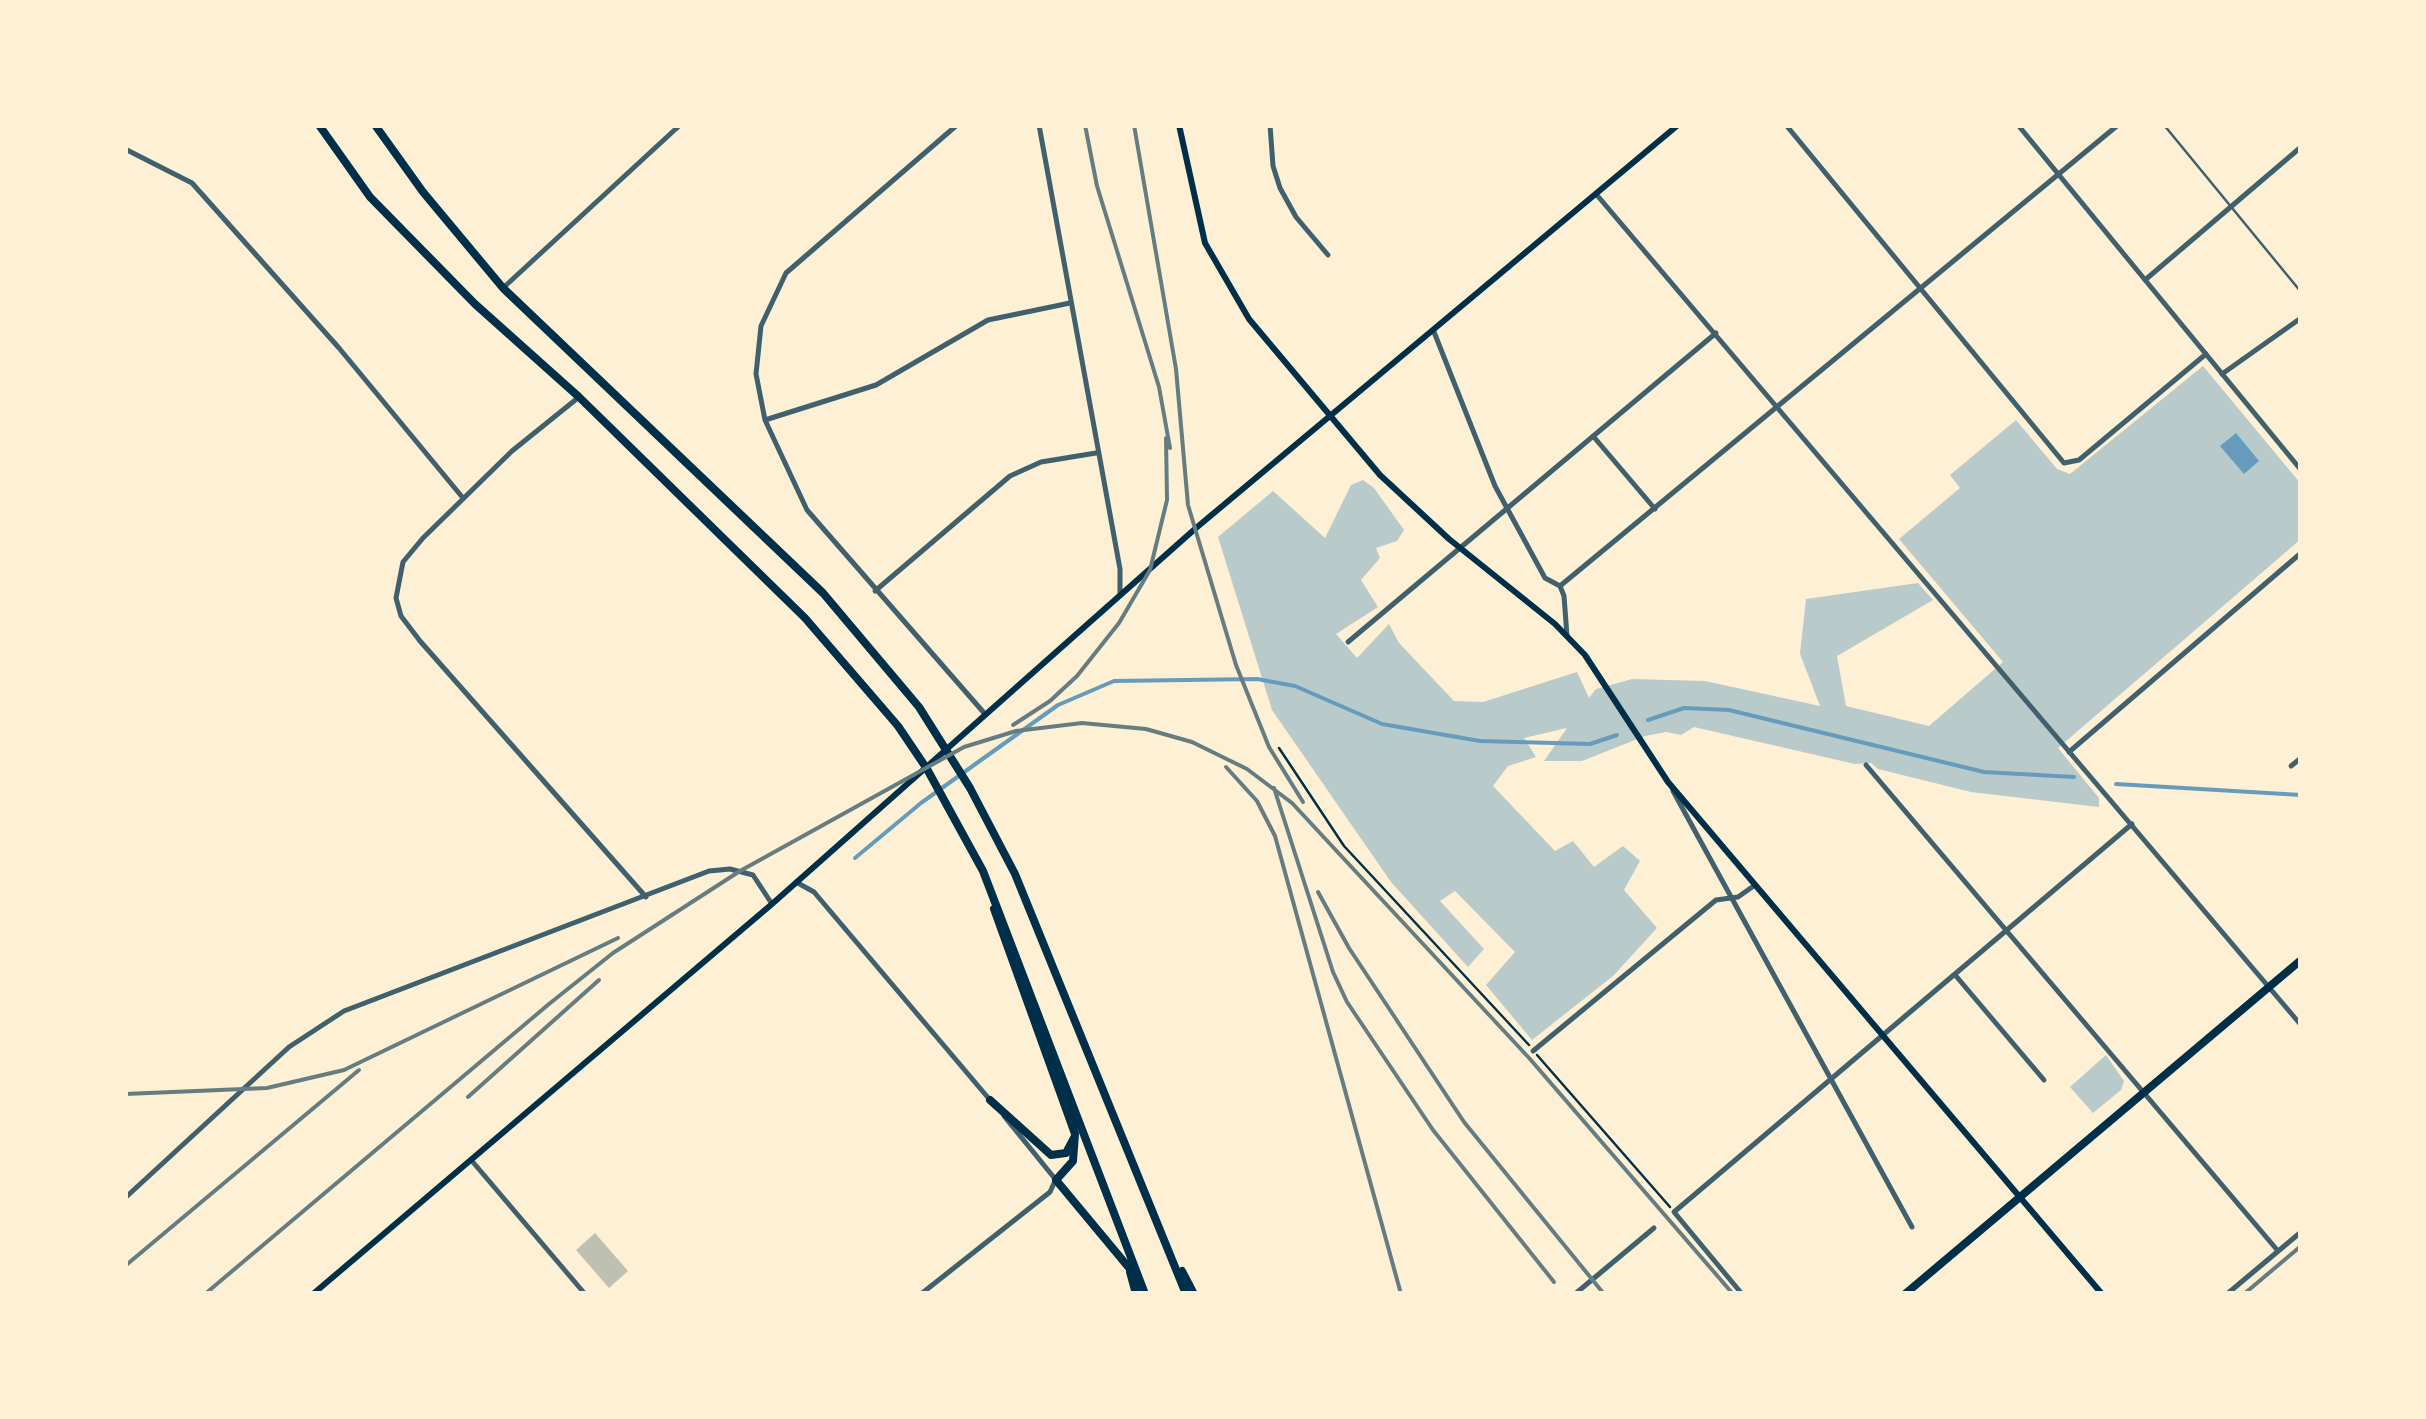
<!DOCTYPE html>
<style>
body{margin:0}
#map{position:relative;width:2426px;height:1419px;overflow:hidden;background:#fdf0d5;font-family:"Source Serif 4",serif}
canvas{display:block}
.frame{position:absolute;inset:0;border:128px solid #fdf0d5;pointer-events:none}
</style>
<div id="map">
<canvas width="2426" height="1419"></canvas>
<div class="frame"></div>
</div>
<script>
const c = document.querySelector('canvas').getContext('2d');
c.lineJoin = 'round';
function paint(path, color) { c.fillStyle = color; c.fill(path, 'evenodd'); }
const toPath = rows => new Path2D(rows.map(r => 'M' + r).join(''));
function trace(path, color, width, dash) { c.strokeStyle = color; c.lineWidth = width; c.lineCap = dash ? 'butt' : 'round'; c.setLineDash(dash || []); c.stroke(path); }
const green = toPath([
 [2203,366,2301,484,2301,539,2058,748,2099,798,2099,807,1971,792,1878,769,1871,763,1855,764,1694,727,1681,735,1666,732,1645,736,1582,761,1544,761,1567,728,1524,738,1536,757,1508,766,1493,786,1555,851,1573,841,1594,867,1623,846,1640,861,1624,890,1657,928,1613,976,1532,1040,1486,985,1515,952,1455,891,1440,901,1484,949,1468,967,1391,882,1272,710,1218,537,1273,491,1325,538,1351,485,1363,480,1374,488,1404,530,1397,541,1376,548,1380,558,1361,580,1378,607,1336,634,1357,658,1389,624,1399,643,1454,701,1483,702,1577,672,1589,698,1596,689,1632,679,1705,681,1820,706,1800,654,1806,599,1918,583,1933,600,1837,656,1846,706,1929,726,2003,662,1899,539,1960,488,1950,475,2016,420,2057,469,2070,474],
 [2106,1055,2124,1081,2121,1090,2093,1113,2070,1087]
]);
const water = toPath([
 [2236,433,2259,461,2244,474,2220,446]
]);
const stream = toPath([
 [1648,720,1684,708,1729,710,1984,772,2074,777],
 [2116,784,2301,795],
 [855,858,921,803,1058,705,1114,681,1257,679,1295,686,1382,724,1480,741,1590,744,1617,735]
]);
const building = toPath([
 [595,1233,628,1271,609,1288,576,1250]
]);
const path = toPath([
 [1279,748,1344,846,1529,1045],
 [1537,1055,1670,1207]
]);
const service = toPath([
 [2164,125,2301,292]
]);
const minor = toPath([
 [957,125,786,273,761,326,756,374,765,420,807,510,985,714],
 [1039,125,1120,569,1120,594],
 [1270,125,1273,166,1280,188,1296,217,1328,255],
 [1786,125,2064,463,2079,460,2206,354],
 [125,149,192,183,339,348,463,498],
 [2145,280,2301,147],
 [503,288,680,125],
 [1434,332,1495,486,1545,578,1560,586,1564,596,1567,636],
 [2222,374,2301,318],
 [579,397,512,451,423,538,403,562,396,598,401,616,420,641,646,897],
 [765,420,876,385,988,320,1070,303],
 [1593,436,1655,509],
 [1560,586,2118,125],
 [875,591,1010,476,1041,462,1096,453],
 [1348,642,1716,333],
 [2069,752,2301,553],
 [1866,765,2278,1251],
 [2291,766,2301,758],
 [1673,791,1912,1227],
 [1956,976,2044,1080],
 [1533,1051,1716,900,1738,897,1755,885],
 [472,1161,585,1294],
 [125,1198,289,1047,344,1011,709,871,730,869,753,875,772,904],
 [921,1294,1050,1192,1055,1181],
 [1575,1294,1654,1228],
 [1742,1294,1674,1212,2132,824],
 [2227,1294,2301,1232]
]);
const tertiary = toPath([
 [2018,125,2301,470],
 [1596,194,2301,1025],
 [796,882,814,892,990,1100],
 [1004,1116,1056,1180]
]);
const secondary = toPath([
 [1179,125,1205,243,1249,319,1380,475,1449,539,1555,624,1585,655,1668,782,2102,1294],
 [313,1294,772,904,1196,528,1678,125]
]);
const primary = toPath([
 [1905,1294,2301,960]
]);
const trunk = toPath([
 [319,125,370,197,475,304,579,397,805,618,898,726,927,769,983,871,1145,1294],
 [375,125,423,192,503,288,823,593,919,707,970,788,1015,874,1186,1294],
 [994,909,1075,1134,1073,1161,1056,1180,1135,1275],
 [990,1100,1051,1155,1066,1153,1074,1138],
 [1182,1271,1194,1294],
 [1130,1272,1136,1294]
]);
const rail = toPath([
 [1085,125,1097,186,1159,387,1170,448],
 [1134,125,1176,369,1188,505,1236,665,1269,747,1303,802],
 [1013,725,1050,701,1077,676,1119,623,1150,570,1167,500,1166,438],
 [1226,767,1257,801,1275,836,1401,1294],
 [1274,788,1333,972,1347,1002,1433,1130,1554,1282],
 [1318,892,1349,948,1464,1122,1604,1294],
 [125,1094,267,1088,344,1070,618,938],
 [468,1097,599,980],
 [125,1266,359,1070],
 [205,1294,549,1004,613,953,740,871,964,747,1016,731,1082,723,1146,729,1192,742,1247,769,1292,803,1530,1059,1733,1294],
 [2244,1294,2301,1246]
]);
paint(green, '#b9caca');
paint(water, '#669bbc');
trace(stream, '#669bbc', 4);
paint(building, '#bec0b2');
trace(path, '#003049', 2.5);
trace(service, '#3f606c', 2.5);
trace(minor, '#3f606c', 5);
trace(tertiary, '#3f606c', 5);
trace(secondary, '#003049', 6);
trace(primary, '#003049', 8);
trace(trunk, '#003049', 8);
trace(rail, '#657d81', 4);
</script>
